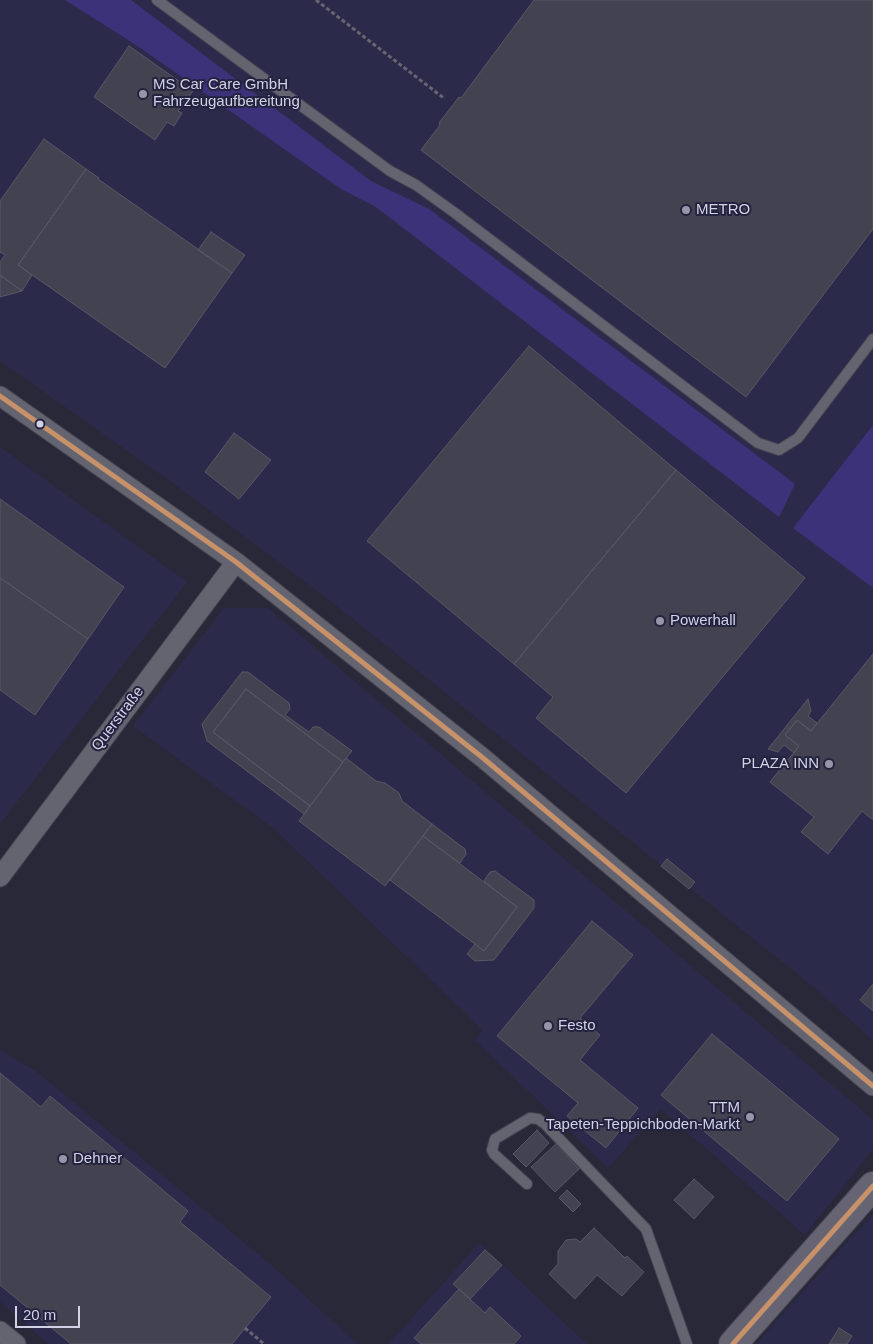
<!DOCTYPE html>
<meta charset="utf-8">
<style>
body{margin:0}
#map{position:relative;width:873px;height:1344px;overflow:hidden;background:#292839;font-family:Arial,sans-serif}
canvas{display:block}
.scale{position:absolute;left:15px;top:1306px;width:65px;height:22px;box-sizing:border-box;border:2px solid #d1d2e5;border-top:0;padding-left:6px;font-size:15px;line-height:18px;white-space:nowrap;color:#d1d2e5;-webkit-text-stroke:4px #23223f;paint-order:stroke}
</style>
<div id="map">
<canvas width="873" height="1344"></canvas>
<div class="scale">20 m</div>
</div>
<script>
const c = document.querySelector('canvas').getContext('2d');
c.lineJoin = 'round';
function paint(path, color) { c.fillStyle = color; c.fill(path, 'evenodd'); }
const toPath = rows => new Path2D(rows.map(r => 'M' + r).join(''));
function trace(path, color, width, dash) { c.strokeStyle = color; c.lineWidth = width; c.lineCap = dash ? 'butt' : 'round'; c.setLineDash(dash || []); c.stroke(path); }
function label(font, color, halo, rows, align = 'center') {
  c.font = font + ' Arial,sans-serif'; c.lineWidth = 4; c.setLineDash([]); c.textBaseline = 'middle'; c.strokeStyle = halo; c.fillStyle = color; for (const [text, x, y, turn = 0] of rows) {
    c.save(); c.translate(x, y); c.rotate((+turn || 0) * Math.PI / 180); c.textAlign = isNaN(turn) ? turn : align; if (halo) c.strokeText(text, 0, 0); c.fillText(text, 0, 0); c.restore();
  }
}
const built = toPath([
 [0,0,873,0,873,425,794,528,873,588,873,1041,820,992,323,595,180,488,0,361],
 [0,447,187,582,0,824],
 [224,608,268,608,873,1120,873,1149,805,1235,661,1109,608,1168,475,1040,483,1030,273,828,133,726],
 [0,1050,37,1072,269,1263,358,1344,48,1344,0,1302],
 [873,1215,873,1344,756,1344,849,1240],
 [479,1243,587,1344,389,1344]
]);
const green = toPath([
 [65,0,131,0,371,181,429,209,795,484,779,517,376,207,341,189,139,47],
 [873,425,873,588,793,528]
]);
const building = toPath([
 [534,0,873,0,873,229,746,397,421,150,440,125,439,123,459,97,461,98,534,0],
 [129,46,193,91,178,111,182,113,174,126,167,122,155,140,94,97,129,46],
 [44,139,86,169,18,265,32,275,22,291,0,275,0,262,5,255,0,252,0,201,44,139],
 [86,169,99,178,98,179,232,273,165,368,18,265,86,169],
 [211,232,245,255,232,273,198,250,211,232],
 [0,275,22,291,0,297,0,275],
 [529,346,676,470,514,664,367,541,529,346],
 [234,433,271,460,239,499,205,472,234,433],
 [676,470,805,578,626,793,536,718,553,697,514,664,676,470],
 [0,499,124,587,88,639,0,578,0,499],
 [0,578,88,639,35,715,0,690,0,578],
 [873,654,873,820,862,811,828,854,801,832,814,817,770,782,799,746,785,735,797,720,811,731,873,654],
 [242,672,248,672,289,703,290,709,285,715,309,732,313,727,319,727,352,751,343,762,246,689,213,732,310,806,304,814,207,741,202,724,242,672],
 [246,689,343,762,310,806,213,732,246,689],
 [808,699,811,711,808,716,817,723,811,731,797,720,785,735,799,746,794,753,784,745,778,752,768,749,808,699],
 [346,758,376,781,385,783,399,793,402,801,432,824,385,886,299,821,346,758],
 [432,824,465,849,466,854,460,863,423,836,432,824],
 [423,836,517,907,484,951,390,880,423,836],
 [667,859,695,882,689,889,661,866,667,859],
 [495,871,534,900,534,908,494,960,475,961,467,954,475,944,484,951,517,907,484,881,490,872,495,871],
 [592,921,633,955,580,1018,600,1035,580,1060,638,1108,606,1148,567,1116,578,1103,497,1036,592,921],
 [873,984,873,1011,860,1000,873,984],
 [712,1034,839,1139,787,1201,661,1095,712,1034],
 [0,1073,41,1107,50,1096,188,1211,180,1222,271,1297,232,1344,71,1344,0,1285,0,1073],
 [537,1130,549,1143,526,1167,513,1154,537,1130],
 [556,1144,579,1169,555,1192,531,1167,556,1144],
 [694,1179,714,1197,694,1219,674,1200,694,1179],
 [567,1190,581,1204,573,1212,559,1198,567,1190],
 [594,1228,625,1258,627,1256,644,1272,622,1296,597,1275,575,1299,549,1274,558,1264,558,1251,566,1240,576,1239,580,1242,594,1228],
 [485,1250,502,1265,470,1299,453,1284,485,1250],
 [459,1289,485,1313,490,1307,521,1336,514,1344,421,1344,414,1338,459,1289],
 [839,1328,852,1336,847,1344,829,1344,839,1328]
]);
const path = toPath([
 [316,0,445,99],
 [245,1328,264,1344]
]);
const lane = toPath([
 [157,0,390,171,416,185,455,213,758,443,779,450,798,438,873,339],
 [527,1184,494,1154,492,1150,495,1139,530,1118,538,1119,545,1124,646,1229,687,1344]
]);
const street = toPath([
 [0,396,236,562,483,758,873,1086],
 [0,877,236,562],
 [0,1331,16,1344]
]);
const secondary = toPath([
 [733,1344,873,1186]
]);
const bus1 = toPath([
 [0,396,236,562,483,758,873,1086],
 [733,1344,873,1186]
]);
const markers = [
 [143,94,5,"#9696a9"],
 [686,210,5,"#9696a9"],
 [40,424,4.5,"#d1d2e5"],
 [660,621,5,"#9696a9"],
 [829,764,5,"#9696a9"],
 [548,1026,5,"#9696a9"],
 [750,1117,5,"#9696a9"],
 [63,1159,5,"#9696a9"]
];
const poiNames = [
 ["MS Car Care GmbH",153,85],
 ["Fahrzeugaufbereitung",153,102],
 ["METRO",696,210],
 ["Powerhall",670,621],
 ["PLAZA INN",819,764,"right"],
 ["Festo",558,1026],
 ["TTM",740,1108,"right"],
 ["Tapeten-Teppichboden-Markt",740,1125,"right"],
 ["Dehner",73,1159]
];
const streetNames = [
 ["Querstraße",118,719,-53]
];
paint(built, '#2c2a4b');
paint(green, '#3b327a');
paint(building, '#424250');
trace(building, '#575765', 1);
trace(lane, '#454452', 12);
trace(street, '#454452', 21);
trace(secondary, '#454452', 30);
trace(path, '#666672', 3, [4, 2.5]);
trace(lane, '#646471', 10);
trace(street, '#646471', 19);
trace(secondary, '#666472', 28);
trace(bus1, '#c7916a', 5);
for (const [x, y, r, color] of markers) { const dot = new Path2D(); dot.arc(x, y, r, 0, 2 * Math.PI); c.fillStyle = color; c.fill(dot); trace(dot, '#23223f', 2); }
label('15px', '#d1d2e5', '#23223f', poiNames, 'left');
label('15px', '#d1d2e5', '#23223f', streetNames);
</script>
